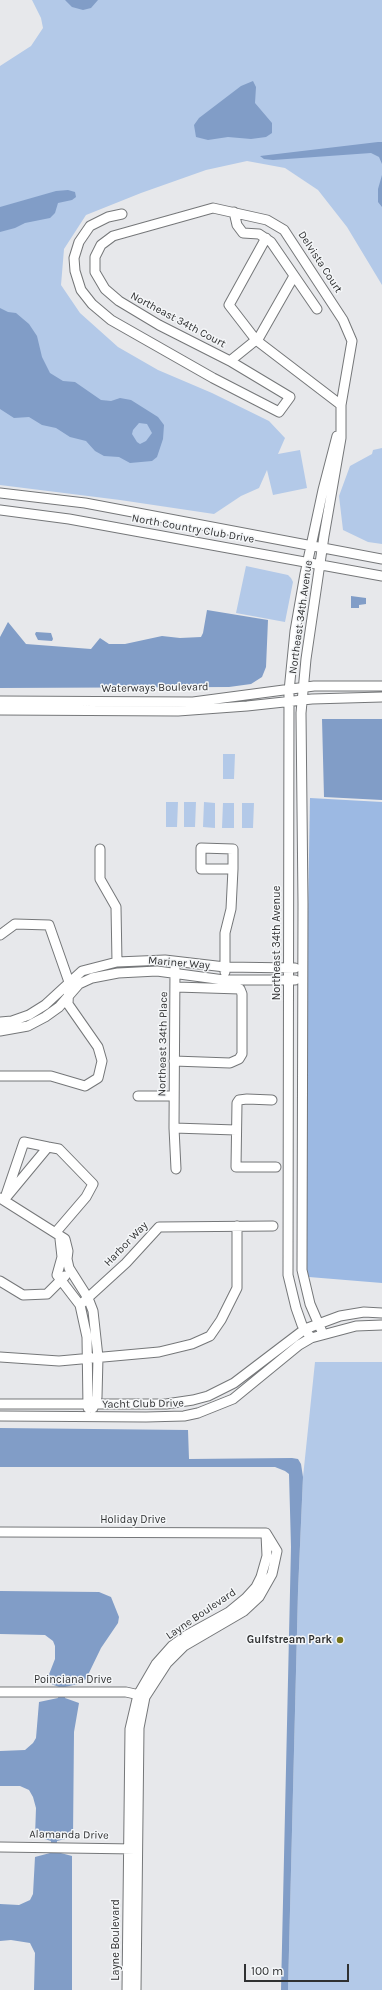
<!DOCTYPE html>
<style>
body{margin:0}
#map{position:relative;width:382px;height:1990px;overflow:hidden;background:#e7e8eb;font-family:Karla,sans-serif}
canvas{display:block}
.scale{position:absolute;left:244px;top:1964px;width:105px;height:18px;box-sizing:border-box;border:2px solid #303132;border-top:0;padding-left:5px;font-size:12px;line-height:14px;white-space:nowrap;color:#303132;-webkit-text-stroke:3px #f4f6f8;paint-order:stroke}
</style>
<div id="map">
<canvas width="382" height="1990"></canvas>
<div class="scale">100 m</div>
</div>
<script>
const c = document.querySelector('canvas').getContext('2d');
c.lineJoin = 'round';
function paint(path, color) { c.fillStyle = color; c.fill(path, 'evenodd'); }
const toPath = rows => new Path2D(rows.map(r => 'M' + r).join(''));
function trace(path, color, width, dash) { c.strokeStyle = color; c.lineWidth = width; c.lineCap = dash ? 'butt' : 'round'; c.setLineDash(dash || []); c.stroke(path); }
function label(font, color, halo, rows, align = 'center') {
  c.font = font + ' Karla,sans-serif'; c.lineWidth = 3; c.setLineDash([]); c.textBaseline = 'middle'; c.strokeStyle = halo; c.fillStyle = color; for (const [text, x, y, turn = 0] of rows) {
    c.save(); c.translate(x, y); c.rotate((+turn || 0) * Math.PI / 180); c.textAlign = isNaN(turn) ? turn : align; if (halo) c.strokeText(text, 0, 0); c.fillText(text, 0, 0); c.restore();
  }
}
const green = toPath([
 [32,0,382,0,382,285,347,227,318,190,285,168,247,161,206,170,141,193,86,215,64,249,61,285,80,313,118,347,158,370,212,393,269,421,285,438,278,454,300,450,307,488,273,495,267,470,259,488,241,496,214,514,120,500,0,485,0,66,31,46,43,28,41,18],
 [382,448,382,544,368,542,343,530,339,496,350,466,372,454,373,450],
 [246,566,288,575,291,578,293,582,285,622,236,613],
 [223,754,235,754,234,779,223,779],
 [166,802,178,802,177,827,166,827],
 [184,802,196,802,195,827,184,827],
 [204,802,215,803,215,828,203,827],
 [223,803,234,803,234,828,222,828],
 [242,803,254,803,253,828,242,828],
 [315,1362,382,1362,382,1990,288,1990,298,1591,303,1477]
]);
const forest = toPath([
 [310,798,382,802,382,1283,309,1277,302,1256]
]);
const water = toPath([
 [65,0,98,0,91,8,83,10,72,7],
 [253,81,256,87,255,103,272,123,272,133,266,137,251,139,228,137,208,140,196,137,194,125,199,118,241,86],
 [378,142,382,142,382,164,379,157,371,153,273,160,264,159,260,156],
 [382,175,382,207,378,202,378,189],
 [68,190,75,192,76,197,72,200,58,203,55,213,50,218,25,223,15,228,0,232,0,207,56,191],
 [0,308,8,312,16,313,29,324,37,336,42,357,50,373,63,381,75,382,101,400,111,401,120,398,131,400,158,417,164,425,163,439,157,457,152,461,130,463,119,457,104,456,95,451,86,441,70,437,56,428,42,425,29,417,14,418,0,409],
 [139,423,147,424,152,433,146,441,140,444,137,442,132,434,133,430],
 [351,596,366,598,366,604,359,605,359,608,351,608],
 [207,610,268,620,266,667,262,677,251,684,229,687,0,688,0,637,8,622,26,644,91,649,100,638,109,644,125,644,162,636,180,638,201,637,203,633],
 [36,632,51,633,53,639,52,641,38,640,35,634],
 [322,719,382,719,382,800,324,797],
 [0,1428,188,1430,189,1459,292,1458,298,1459,301,1464,303,1477,298,1591,288,1990,281,1990,291,1547,289,1474,285,1471,275,1467,0,1467],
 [0,1591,99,1592,111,1597,119,1617,118,1623,101,1648,86,1679,78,1684,65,1687,65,1698,79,1703,74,1732,73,1837,57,1841,57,1852,72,1856,72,1990,34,1990,35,1953,30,1943,11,1940,0,1941,0,1904,19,1905,30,1900,33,1894,35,1857,50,1853,51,1841,35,1836,36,1808,33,1797,29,1790,20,1786,0,1786,0,1751,25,1750,33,1743,36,1738,39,1702,58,1698,59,1687,46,1682,55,1659,55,1646,53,1641,45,1635,0,1634]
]);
const minor = toPath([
 [234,212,237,225,243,233,259,234,271,242,317,309],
 [122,214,108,217,90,226,79,242,74,258,75,271,81,290,92,304,111,320,213,378,279,412,290,397,230,361],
 [256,340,229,305,266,238],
 [257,341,294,276],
 [0,493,85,503,382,559],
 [0,510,69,519,382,576],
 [0,701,193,702,314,686,382,686],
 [0,710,178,711,247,706,312,699,382,697],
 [201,848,233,849,233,869,201,869,201,848],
 [100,849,100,879,116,907,117,962],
 [0,935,15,924,49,925,69,982,68,1004,98,1047,102,1061,98,1078,85,1086,51,1076,0,1076],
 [175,968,174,1128,176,1169],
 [225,972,225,933,231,909,233,869],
 [0,1022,12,1021,29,1015,45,1005,82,971,117,962,165,960,225,967,295,968],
 [0,1031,28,1026,45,1017,59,1007,79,984,92,978,118,973,157,971,224,980,295,980],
 [174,1061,230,1063,239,1059,242,1054,242,994,240,989,176,987],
 [138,1096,174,1096],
 [272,1100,247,1099,239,1100,237,1103,236,1167,276,1167],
 [174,1128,236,1130],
 [6,1195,24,1142,48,1147],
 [0,1198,65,1239,68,1251,67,1259,69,1268,88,1298,93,1311,98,1357,97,1397,93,1408],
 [4,1200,48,1147,59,1149,93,1184,86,1197,56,1232],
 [60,1239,62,1257,57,1275,80,1305,87,1337,88,1408],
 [0,1281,23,1295,47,1294,65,1276],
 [80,1305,126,1263,159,1227,273,1226],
 [323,1334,310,1304,302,1270,303,904,301,713,306,659,324,536,341,438,341,405,256,340,230,361,159,325,119,301,105,289,95,272,95,257,101,245,113,236,213,208,267,220,284,230,343,320,352,341,341,405],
 [311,1338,302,1325,296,1308,288,1275,289,691,295,631,305,574,323,490,337,436],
 [0,1357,59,1361,159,1352,192,1344,210,1336,221,1320,237,1288,237,1226],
 [0,1404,166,1404,193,1400,208,1396,234,1383,305,1329,340,1316,364,1312,382,1313],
 [0,1416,146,1417,184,1416,198,1413,233,1399,299,1345,311,1338,356,1326,382,1325],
 [0,1532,266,1533],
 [0,1692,126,1692,144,1696],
 [0,1847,135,1849],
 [127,1990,130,1729,138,1695,156,1664,172,1646,187,1635,229,1612,246,1598,256,1587,261,1577,267,1556,266,1534],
 [136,1990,139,1728,145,1697,167,1663,184,1646,244,1611,259,1597,272,1574,277,1551,266,1533]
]);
const markers = [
 [340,1640,4,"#777419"]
];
const streetNames = [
 ["Delvista Court",320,262,57],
 ["Northeast 34th Court",178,320,28],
 ["North Country Club Drive",193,529,10],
 ["Northeast 34th Avenue",301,617,-82],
 ["Waterways Boulevard",155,688,-1],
 ["Northeast 34th Avenue",277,943,-90],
 ["Mariner Way",179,963,5],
 ["Northeast 34th Place",163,1044,-89],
 ["Harbor Way",126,1244,-46],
 ["Yacht Club Drive",143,1404,-1],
 ["Holiday Drive",133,1520],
 ["Layne Boulevard",201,1614,-34],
 ["Poinciana Drive",73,1680],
 ["Alamanda Drive",69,1835,1],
 ["Layne Boulevard",116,1940,-90]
];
const poiNames = [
 ["Gulfstream Park",332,1640]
];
paint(green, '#b3c9e8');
paint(forest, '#9cb9e3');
paint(water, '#819dc7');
trace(minor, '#757779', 11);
trace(minor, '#fff', 9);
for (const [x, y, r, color] of markers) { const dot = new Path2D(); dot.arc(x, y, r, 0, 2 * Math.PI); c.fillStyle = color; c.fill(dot); trace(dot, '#f4f6f8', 1.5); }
label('11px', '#303132', '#f4f6f8', streetNames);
label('bold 11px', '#303132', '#f4f6f8', poiNames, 'right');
</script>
